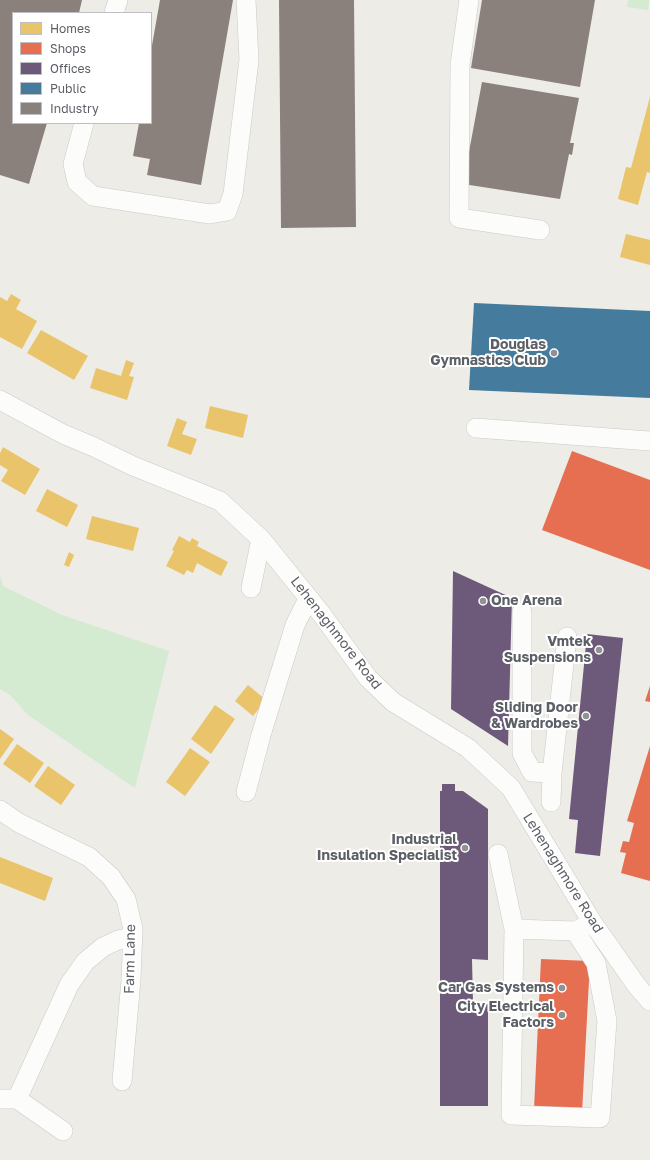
<!DOCTYPE html>
<style>
body{margin:0}
#map{position:relative;width:650px;height:1160px;overflow:hidden;background:#edece7;font-family:"Golos Text",sans-serif}
canvas{display:block}
.legend{position:absolute;left:12px;top:12px;width:140px;height:112px;box-sizing:border-box;background:#fff;border:1px solid #bebfc2;margin:0;padding:5px 7px;list-style:none;font-size:12px;color:#5c6066}
.legend li{display:flex;align-items:center;gap:8px;height:20px}
.legend b{width:20px;border:1px solid #bebfc2}
</style>
<div id="map">
<canvas width="650" height="1160"></canvas>
<ul class="legend">
<li><b style="height:11px;background:#e9c46a"></b>Homes</li>
<li><b style="height:11px;background:#e76f51"></b>Shops</li>
<li><b style="height:11px;background:#6d597a"></b>Offices</li>
<li><b style="height:11px;background:#457b9d"></b>Public</li>
<li><b style="height:11px;background:#8a817c"></b>Industry</li>
</ul>
</div>
<script>
const c = document.querySelector('canvas').getContext('2d');
c.lineJoin = 'round';
function paint(path, color) { c.fillStyle = color; c.fill(path, 'evenodd'); }
const toPath = rows => new Path2D(rows.map(r => 'M' + r).join(''));
function trace(path, color, width, dash) { c.strokeStyle = color; c.lineWidth = width; c.lineCap = dash ? 'butt' : 'round'; c.setLineDash(dash || []); c.stroke(path); }
function label(font, color, halo, rows, align = 'center') {
  c.font = font + ' "Golos Text",sans-serif'; c.lineWidth = 4; c.setLineDash([]); c.textBaseline = 'middle'; c.strokeStyle = halo; c.fillStyle = color; for (const [text, x, y, turn = 0] of rows) {
    c.save(); c.translate(x, y); c.rotate((+turn || 0) * Math.PI / 180); c.textAlign = isNaN(turn) ? turn : align; if (halo) c.strokeText(text, 0, 0); c.fillText(text, 0, 0); c.restore();
  }
}
const green = toPath([
 [628,0,649,0,648,10,627,7],
 [0,576,3,586,62,615,169,651,135,788,28,715,10,695,0,689]
]);
const homes = toPath([
 [650,97,650,173,647,172,638,205,618,199,626,167,631,168],
 [626,234,650,240,650,265,620,257],
 [11,294,21,300,16,309,37,321,22,349,0,337,0,297,7,301],
 [41,330,88,356,74,380,27,353],
 [126,360,134,363,129,376,134,377,127,400,90,388,96,368,121,376],
 [210,406,248,415,243,438,205,428],
 [177,418,187,422,182,434,197,439,191,455,167,446],
 [3,447,40,469,25,495,1,481,8,470,0,465,0,453],
 [47,489,78,505,67,527,36,511],
 [92,516,139,528,133,551,86,539],
 [179,536,190,542,192,538,199,542,197,546,228,562,221,576,197,563,193,573,187,570,184,575,166,566,174,551,172,550],
 [69,552,74,555,69,567,64,565],
 [248,685,266,700,253,716,235,701],
 [215,705,235,719,211,754,191,739],
 [0,729,14,739,0,759],
 [17,744,44,763,30,783,3,764],
 [190,748,210,762,185,796,166,782],
 [48,766,75,785,61,805,34,786],
 [0,857,53,878,45,901,0,883]
]);
const shops = toPath([
 [572,451,650,480,650,570,542,530],
 [650,686,650,702,645,701],
 [650,746,650,881,621,873,626,853,620,852,623,841,629,842,634,823,627,821],
 [541,959,590,961,582,1113,534,1109]
]);
const offices = toPath([
 [453,571,512,598,508,746,451,709],
 [587,634,623,638,600,856,575,853,578,820,569,819],
 [442,784,455,784,455,791,463,791,488,809,488,960,472,959,473,1004,488,1004,488,1106,440,1106,440,791,442,791]
]);
const public = toPath([
 [474,303,650,311,650,398,469,390]
]);
const industry = toPath([
 [0,0,82,0,79,13,13,13,13,123,47,123,29,184,0,175],
 [160,0,233,0,201,185,147,175,150,159,133,156,139,123,151,123,151,51],
 [279,0,354,0,356,227,281,228],
 [482,0,595,0,580,87,471,68],
 [482,82,579,98,570,143,574,143,572,155,569,154,560,199,463,184]
]);
const minor = toPath([
 [469,0,460,65,459,218,540,230],
 [114,13,118,0],
 [84,123,73,164,77,182,93,196,210,214,227,211,233,194,249,60,246,0],
 [0,400,63,434,94,447,133,466,220,501,261,539,323,616,368,678,393,702,468,748,511,788,592,922,637,986,650,1001],
 [476,428,650,441],
 [251,588,261,539],
 [522,612,522,753,532,772,552,773],
 [246,792,261,735,295,625,308,599],
 [551,802,552,773,567,637],
 [0,810,19,823,89,857,111,877,126,899,133,929,131,980,122,1081],
 [498,854,514,929,511,1115,600,1118,607,1021,596,963,575,931],
 [514,929,575,931,586,926],
 [0,1099,17,1099,63,1131],
 [17,1099,69,985,85,962,103,947,118,940,132,937]
]);
const markers = [
 [554,353,4,"#8f9193"],
 [483,601,4,"#8f9193"],
 [599,650,4,"#8f9193"],
 [586,716,4,"#8f9193"],
 [465,848,4,"#8f9193"],
 [562,988,4,"#8f9193"],
 [562,1015,4,"#8f9193"]
];
const poiNames = [
 ["Douglas",546,345],
 ["Gymnastics Club",546,361],
 ["One Arena",491,601,"left"],
 ["Vmtek",591,642],
 ["Suspensions",591,658],
 ["Sliding Door",578,708],
 ["& Wardrobes",578,724],
 ["Industrial",457,840],
 ["Insulation Specialist",457,856],
 ["Car Gas Systems",554,988],
 ["City Electrical",554,1007],
 ["Factors",554,1023]
];
const streetNames = [
 ["Lehenaghmore Road",336,633,52],
 ["Lehenaghmore Road",563,873,58],
 ["Farm Lane",130,959,-89]
];
paint(green, '#d4ead1');
paint(homes, '#e9c46a');
paint(shops, '#e76f51');
paint(offices, '#6d597a');
paint(public, '#457b9d');
paint(industry, '#8a817c');
trace(minor, '#c9c9c8', 20);
trace(minor, '#fcfcfb', 19);
for (const [x, y, r, color] of markers) { const dot = new Path2D(); dot.arc(x, y, r, 0, 2 * Math.PI); c.fillStyle = color; c.fill(dot); trace(dot, '#fff', 1.5); }
label('bold 14px', '#5c6066', '#fff', poiNames, 'right');
label('14px', '#5c6066', '#fff', streetNames);
</script>
